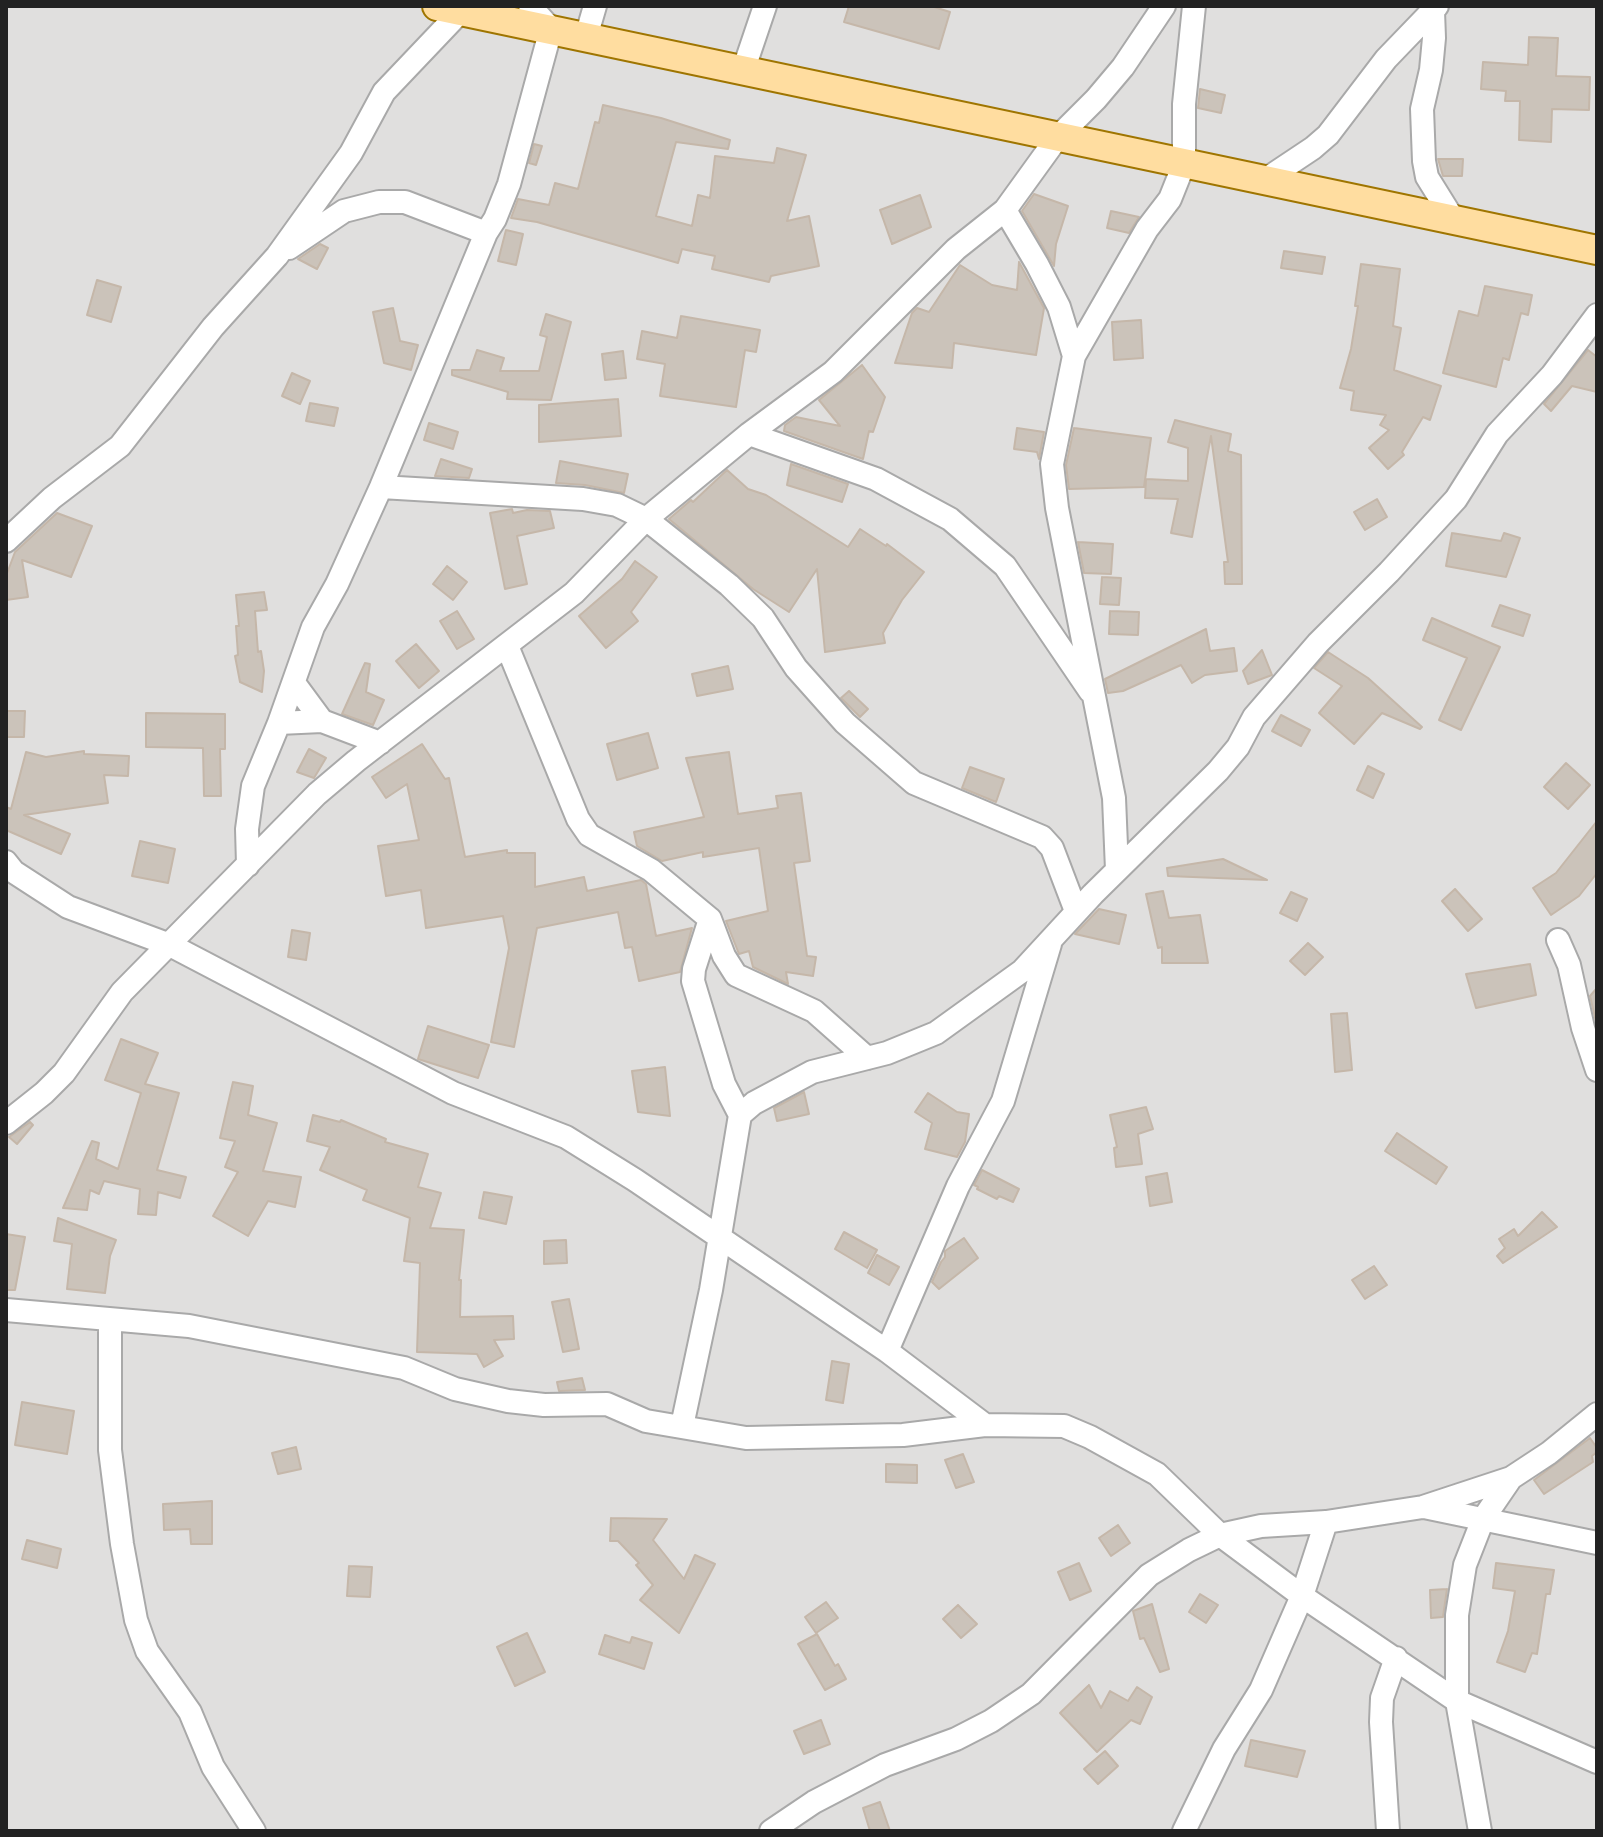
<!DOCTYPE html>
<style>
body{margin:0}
#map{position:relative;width:1603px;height:1837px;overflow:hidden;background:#f2f0e8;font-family:"Archivo Narrow",sans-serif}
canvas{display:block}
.frame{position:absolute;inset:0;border:8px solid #222;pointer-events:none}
</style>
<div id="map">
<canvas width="1603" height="1837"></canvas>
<div class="frame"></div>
</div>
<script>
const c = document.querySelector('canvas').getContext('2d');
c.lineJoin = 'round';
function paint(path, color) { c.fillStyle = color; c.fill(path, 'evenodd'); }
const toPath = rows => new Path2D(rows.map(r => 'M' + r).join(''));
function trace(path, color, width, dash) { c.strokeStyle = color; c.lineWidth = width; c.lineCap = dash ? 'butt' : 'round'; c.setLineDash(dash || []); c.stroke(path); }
const residential = toPath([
 [6,6,1597,6,1597,1831,6,1831]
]);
const building = toPath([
 [849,6,931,6,950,12,939,49,844,22,849,6],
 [1529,37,1558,38,1556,76,1590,77,1589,110,1552,109,1551,142,1519,140,1520,101,1505,101,1506,91,1481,89,1483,62,1528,65,1529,37],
 [1200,89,1225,95,1221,113,1198,108,1200,89],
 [603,105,661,118,730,140,728,149,676,142,656,216,692,226,698,195,710,198,715,156,774,163,777,148,806,155,787,221,809,216,819,266,771,276,769,282,712,269,715,256,682,249,678,263,537,222,511,218,518,199,549,205,555,183,578,189,595,122,599,123,603,105],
 [534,144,542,146,536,165,529,163,534,144],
 [1438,159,1463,159,1462,176,1443,176,1438,159],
 [1034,194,1068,206,1056,244,1054,266,1022,211,1034,194],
 [920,195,931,227,892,244,880,210,920,195],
 [1111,211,1139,217,1129,233,1107,228,1111,211],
 [506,230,523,234,516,265,498,261,506,230],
 [320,244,328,248,317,269,298,259,320,244],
 [1284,251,1325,257,1322,274,1281,268,1284,251],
 [1019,262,1044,308,1036,355,954,343,952,368,895,363,912,313,917,308,929,312,960,265,992,285,1017,290,1019,262],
 [1361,264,1400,269,1393,326,1401,328,1394,370,1441,386,1430,420,1423,417,1402,452,1404,455,1388,469,1369,448,1389,430,1380,425,1386,415,1351,410,1354,391,1340,388,1351,349,1358,306,1355,306,1361,264],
 [97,280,121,287,111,322,87,315,97,280],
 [1485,286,1532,295,1528,315,1521,313,1509,360,1503,358,1496,387,1443,373,1459,311,1478,316,1485,286],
 [393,308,400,341,418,345,411,370,384,363,373,312,393,308],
 [546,314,571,322,551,400,507,399,508,392,452,375,452,370,470,370,477,350,504,358,500,371,539,371,547,337,540,335,546,314],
 [681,316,760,330,756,352,745,350,736,407,660,396,665,364,637,359,642,331,677,338,681,316],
 [1141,320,1143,358,1114,360,1112,322,1141,320],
 [1588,350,1597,357,1597,392,1572,386,1551,411,1544,404,1588,350],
 [623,351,626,378,605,380,602,354,623,351],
 [862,365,885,397,873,432,869,431,863,459,784,431,785,425,796,417,840,426,819,400,862,365],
 [292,373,310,381,300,404,282,396,292,373],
 [618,399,621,436,539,442,539,405,618,399],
 [310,403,338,408,334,426,306,421,310,403],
 [1175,420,1231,434,1228,451,1241,455,1242,584,1225,584,1224,562,1228,562,1211,436,1192,537,1171,533,1178,499,1145,498,1146,479,1188,481,1188,448,1168,442,1175,420],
 [429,423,458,432,453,449,424,440,429,423],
 [1017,428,1044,432,1039,459,1037,452,1014,449,1017,428],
 [1074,428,1151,438,1144,487,1069,489,1066,465,1074,428],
 [441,459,472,469,469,478,435,476,441,459],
 [560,461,628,474,624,493,585,485,556,483,560,461],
 [791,464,848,484,842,502,787,485,791,464],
 [727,470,748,489,766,495,848,547,860,529,886,546,887,544,924,572,902,600,883,633,885,643,825,652,817,569,789,612,753,589,669,519,691,500,693,502,727,470],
 [1377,499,1387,517,1365,530,1354,512,1377,499],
 [512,509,513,513,527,510,550,511,554,528,517,536,527,584,505,589,490,513,512,509],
 [57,513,92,526,71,577,22,560,28,597,6,600,6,576,15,552,57,513],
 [1452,533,1501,541,1504,533,1520,538,1506,577,1446,566,1452,533],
 [1078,542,1113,544,1111,574,1084,573,1078,542],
 [635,561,657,577,631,612,638,621,606,648,579,616,622,579,635,561],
 [447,566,467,582,453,600,433,584,447,566],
 [1102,577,1121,578,1119,605,1100,604,1102,577],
 [264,592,267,610,255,611,258,652,261,651,264,671,262,692,240,682,235,656,238,655,236,626,239,626,236,595,264,592],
 [1500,605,1530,615,1523,636,1492,626,1500,605],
 [457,611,474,639,457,649,440,621,457,611],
 [1110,611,1139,612,1138,635,1109,634,1110,611],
 [1432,618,1500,647,1461,730,1439,720,1467,658,1423,640,1432,618],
 [1206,629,1210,651,1234,648,1237,671,1205,675,1192,683,1181,665,1123,691,1108,693,1105,679,1206,629],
 [416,644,439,671,419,688,396,661,416,644],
 [1262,650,1272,675,1248,684,1243,671,1262,650],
 [1328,652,1368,678,1422,727,1420,729,1382,713,1354,744,1319,713,1342,686,1314,668,1328,652],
 [365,663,370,664,366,692,384,700,373,725,342,714,365,663],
 [728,666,733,689,697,696,692,674,728,666],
 [849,691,868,709,860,717,841,698,849,691],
 [6,711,25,711,24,737,6,737,6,711],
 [146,713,225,714,225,749,220,749,221,796,204,796,203,748,146,747,146,713],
 [1281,715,1310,730,1301,746,1272,731,1281,715],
 [648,733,658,768,617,780,607,744,648,733],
 [422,744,445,779,449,778,465,857,507,850,507,853,535,853,535,887,584,877,587,891,641,880,646,884,656,936,692,928,680,972,639,981,632,947,625,948,618,912,537,928,514,1047,491,1042,509,948,503,916,426,928,421,890,386,896,378,846,419,840,407,784,386,798,372,777,422,744],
 [309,749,326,758,314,778,297,772,309,749],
 [84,751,84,754,129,756,128,776,104,775,108,803,24,815,70,834,61,854,6,830,6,807,11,809,26,752,46,757,84,751],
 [729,752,738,814,778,808,776,796,801,793,810,861,794,863,807,956,816,957,813,976,786,972,788,984,753,967,749,951,739,954,726,921,768,911,759,848,703,857,703,852,662,861,637,846,634,832,704,817,686,758,729,752],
 [1566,763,1590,785,1568,809,1544,787,1566,763],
 [1368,766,1384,774,1373,798,1357,790,1368,766],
 [970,767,1004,779,996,802,962,788,970,767],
 [1597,821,1597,873,1579,896,1551,915,1533,888,1556,873,1597,821],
 [140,841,175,849,168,883,132,876,140,841],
 [1223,859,1267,880,1168,876,1167,868,1223,859],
 [1455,889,1482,919,1468,931,1442,901,1455,889],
 [1163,891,1169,918,1200,915,1208,963,1162,963,1162,947,1158,948,1146,894,1163,891],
 [1291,892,1307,899,1297,921,1280,913,1291,892],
 [1099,909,1126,915,1119,944,1075,934,1099,909],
 [292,930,310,933,306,960,288,957,292,930],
 [1308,943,1323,957,1305,975,1290,961,1308,943],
 [1530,964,1536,995,1476,1008,1466,974,1530,964],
 [1597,988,1597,1026,1590,996,1597,988],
 [1347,1013,1352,1070,1335,1072,1331,1014,1347,1013],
 [428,1026,489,1045,478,1078,418,1059,428,1026],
 [121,1039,158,1053,145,1084,179,1093,157,1170,186,1177,180,1198,158,1192,156,1215,138,1214,140,1189,104,1181,99,1194,90,1190,87,1210,63,1208,92,1141,99,1143,96,1159,118,1169,141,1093,105,1080,121,1039],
 [665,1067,670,1116,638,1112,632,1071,665,1067],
 [233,1082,253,1086,248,1115,277,1123,263,1171,301,1177,295,1207,268,1201,248,1236,213,1216,238,1172,225,1167,235,1141,220,1138,233,1082],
 [804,1092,809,1114,777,1121,774,1108,804,1092],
 [928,1093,957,1112,969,1114,965,1142,957,1157,925,1149,932,1123,915,1112,928,1093],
 [1146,1107,1153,1129,1138,1134,1142,1164,1116,1167,1114,1148,1117,1147,1110,1115,1146,1107],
 [313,1115,340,1122,341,1120,386,1139,385,1142,428,1154,418,1187,441,1193,430,1228,464,1230,459,1280,461,1280,460,1317,513,1316,514,1339,494,1340,503,1356,484,1367,477,1354,417,1352,420,1263,404,1261,410,1218,363,1200,367,1190,320,1170,330,1147,307,1141,313,1115],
 [30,1122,33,1125,17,1144,9,1137,30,1122],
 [1397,1133,1447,1167,1436,1184,1385,1151,1397,1133],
 [982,1170,1019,1189,1013,1202,999,1196,997,1199,977,1189,978,1187,974,1185,982,1170],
 [1167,1173,1172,1202,1150,1206,1146,1177,1167,1173],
 [484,1192,512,1197,506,1224,479,1218,484,1192],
 [1542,1212,1557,1227,1503,1263,1497,1256,1505,1248,1499,1239,1514,1229,1518,1236,1542,1212],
 [58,1218,116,1240,110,1256,105,1293,67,1289,72,1244,54,1241,58,1218],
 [844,1232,877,1250,867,1268,835,1249,844,1232],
 [6,1234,25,1237,15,1290,6,1290,6,1234],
 [964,1238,978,1258,939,1289,932,1282,941,1262,945,1257,945,1251,964,1238],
 [566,1240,567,1263,544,1264,544,1241,566,1240],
 [877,1255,899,1267,889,1285,868,1273,877,1255],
 [1374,1266,1387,1285,1365,1299,1352,1280,1374,1266],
 [569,1299,579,1349,563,1352,552,1302,569,1299],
 [832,1361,849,1364,843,1403,826,1400,832,1361],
 [582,1378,585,1390,559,1391,557,1382,582,1378],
 [22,1402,74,1411,67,1454,15,1445,22,1402],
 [1590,1438,1597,1448,1597,1452,1592,1456,1593,1462,1544,1494,1534,1480,1590,1438],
 [296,1447,301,1469,278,1474,272,1453,296,1447],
 [963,1454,974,1482,956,1488,945,1460,963,1454],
 [886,1464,917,1465,917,1483,886,1482,886,1464],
 [212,1501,212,1544,191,1544,190,1529,164,1530,163,1504,212,1501],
 [611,1518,667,1519,653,1540,684,1579,695,1555,715,1564,679,1633,640,1600,653,1585,636,1565,639,1563,618,1541,610,1541,611,1518],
 [1118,1525,1130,1543,1111,1556,1099,1538,1118,1525],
 [27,1540,61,1549,57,1568,22,1559,27,1540],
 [1079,1563,1091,1591,1070,1600,1058,1572,1079,1563],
 [1496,1563,1554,1570,1550,1594,1546,1594,1537,1654,1532,1653,1525,1672,1497,1662,1508,1631,1515,1591,1493,1588,1496,1563],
 [349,1566,372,1567,370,1597,347,1596,349,1566],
 [1447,1589,1443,1617,1431,1618,1430,1590,1447,1589],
 [1200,1594,1218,1605,1206,1623,1189,1612,1200,1594],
 [826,1602,838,1618,816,1633,805,1617,826,1602],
 [1152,1604,1169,1669,1160,1672,1144,1638,1140,1639,1133,1611,1152,1604],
 [958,1605,977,1624,961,1638,943,1619,958,1605],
 [527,1633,545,1672,515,1686,497,1647,527,1633],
 [817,1634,835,1666,838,1664,846,1679,825,1690,798,1644,817,1634],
 [605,1635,630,1643,632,1637,652,1643,644,1669,599,1654,605,1635],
 [1089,1685,1101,1708,1110,1691,1128,1701,1137,1687,1152,1697,1140,1724,1131,1720,1097,1752,1060,1713,1089,1685],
 [821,1720,830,1744,804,1754,794,1731,821,1720],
 [1251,1740,1305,1751,1297,1777,1245,1766,1251,1740],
 [1105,1751,1118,1766,1098,1784,1084,1769,1105,1751],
 [880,1802,890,1831,870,1831,863,1808,880,1802]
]);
const minor = toPath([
 [1433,11,1434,38,1431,70,1422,109,1424,161,1427,177,1455,222],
 [586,37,595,6],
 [743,71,765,6],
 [1265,180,1313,148,1328,135,1386,59,1437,6],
 [1005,210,1037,264,1059,307,1074,356,1052,464,1057,508,1114,798,1117,870],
 [289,248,344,211,379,202,405,202,486,233],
 [1074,356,1147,229,1170,199,1184,164,1184,104,1194,6],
 [749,434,876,479,950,519,1005,566,1090,691],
 [381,487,583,499,617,505,646,519,729,585,763,618,796,668,845,723,914,783,1042,837,1052,848,1076,911],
 [6,541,52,498,120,446,213,327,277,256,351,153,384,92,461,11],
 [507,646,578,819,589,835,651,870,710,919,724,956,736,975,814,1011,867,1058],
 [294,683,322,721],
 [279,723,322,721,380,743],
 [6,862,14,872,68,907,170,945,453,1093,566,1137,635,1180,887,1351,985,1425],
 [248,865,247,829,253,786,279,723,313,627,337,584,381,487,486,233,495,219,509,184,551,29,530,6],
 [710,919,694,969,693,981,724,1084,740,1115],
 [1558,940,1569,965,1583,1028,1597,1070],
 [6,1123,44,1093,64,1073,122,992,317,794,356,761,574,593,646,519,749,434,833,372,956,249,1005,210,1057,138,1096,99,1123,67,1164,6],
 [6,1310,189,1326,404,1368,455,1389,508,1401,544,1405,607,1404,646,1421,746,1438,903,1435,985,1425,1064,1426,1090,1437,1157,1474,1220,1535,1302,1596,1457,1701,1597,1762],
 [110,1321,110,1450,122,1544,136,1620,147,1651,190,1712,213,1767,254,1831],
 [887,1351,958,1186,1003,1101,1050,944],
 [682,1426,711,1290,740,1115,754,1103,812,1072,887,1053,936,1033,1022,971,1093,894,1218,771,1238,747,1254,717,1318,643,1389,572,1456,499,1497,434,1552,375,1597,315],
 [1424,1507,1597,1543],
 [771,1831,814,1802,885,1765,956,1739,991,1721,1031,1694,1149,1575,1189,1550,1220,1535,1261,1526,1326,1522,1423,1507,1511,1478,1549,1453,1597,1414],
 [1184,1831,1224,1749,1261,1690,1302,1596,1326,1522],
 [1388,1831,1381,1722,1382,1698,1396,1658],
 [1480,1831,1457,1701,1457,1615,1465,1565,1476,1537,1483,1519,1511,1478]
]);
const major = toPath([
 [437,6,1597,250]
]);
paint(residential, '#e0dfde');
paint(building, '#cbc3ba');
trace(building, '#c5b7a9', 2);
trace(minor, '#a9a9a9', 26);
trace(major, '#9f7500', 32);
trace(minor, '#fff', 22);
trace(major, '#ffdda0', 28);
</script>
